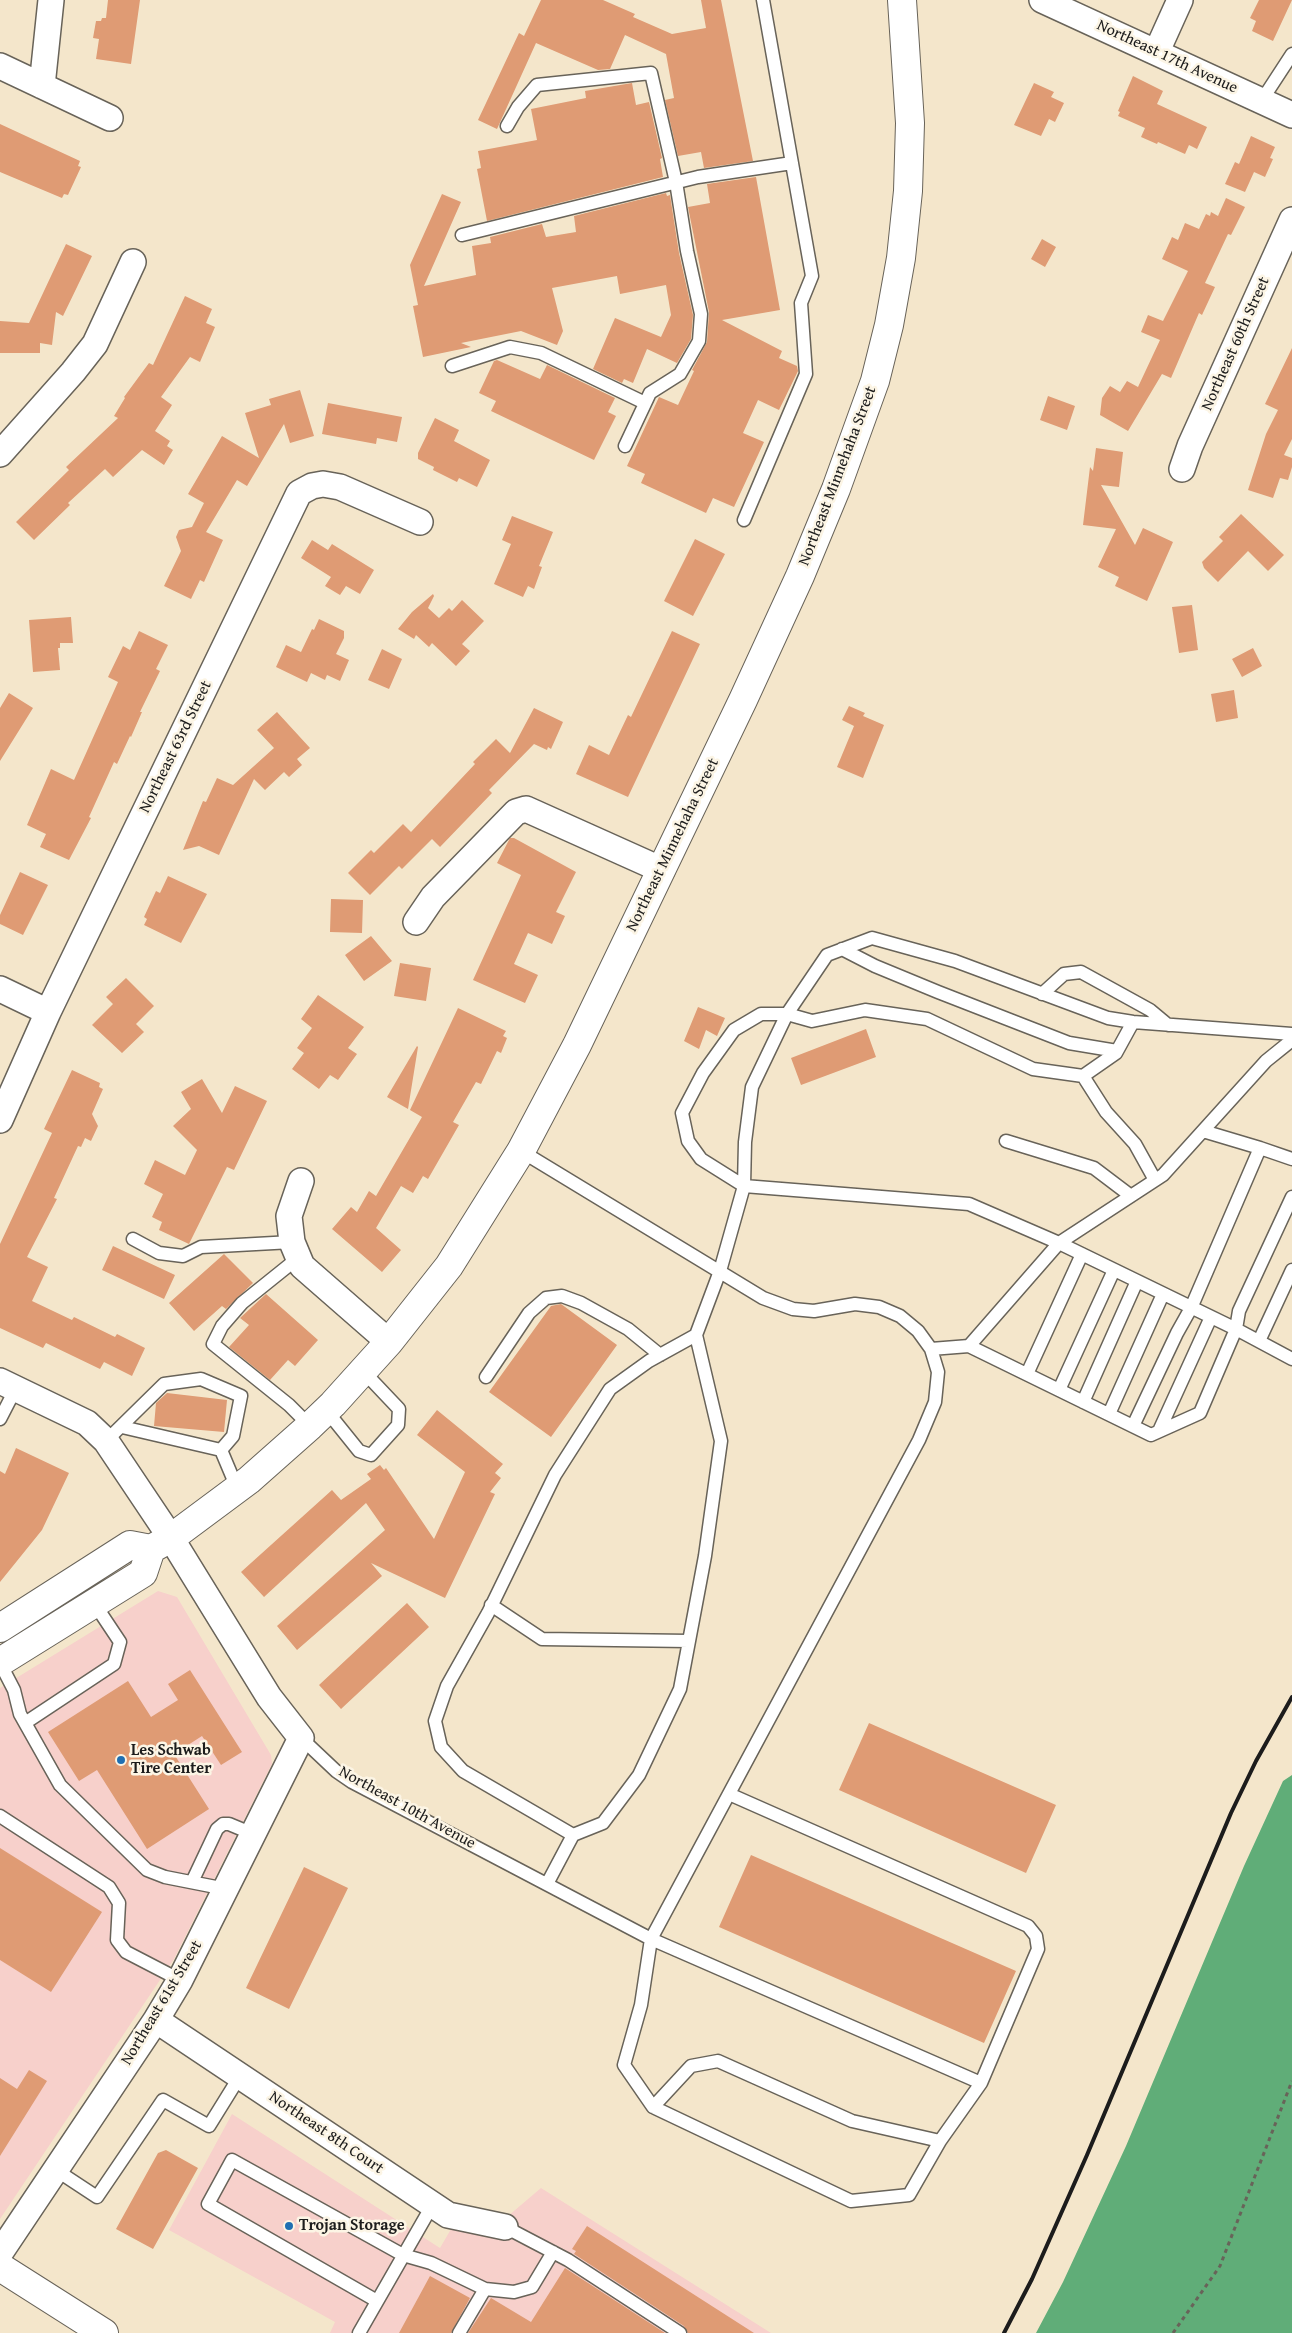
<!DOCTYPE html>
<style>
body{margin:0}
canvas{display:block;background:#f4e6cb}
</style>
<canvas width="1292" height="2333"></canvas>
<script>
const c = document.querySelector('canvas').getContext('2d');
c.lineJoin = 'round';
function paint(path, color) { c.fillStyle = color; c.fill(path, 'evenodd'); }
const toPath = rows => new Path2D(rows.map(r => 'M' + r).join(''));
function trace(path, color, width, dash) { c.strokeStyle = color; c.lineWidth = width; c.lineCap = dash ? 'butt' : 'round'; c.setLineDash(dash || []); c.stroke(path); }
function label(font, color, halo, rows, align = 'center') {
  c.font = font + ' "Gentium Book Plus",serif'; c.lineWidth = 5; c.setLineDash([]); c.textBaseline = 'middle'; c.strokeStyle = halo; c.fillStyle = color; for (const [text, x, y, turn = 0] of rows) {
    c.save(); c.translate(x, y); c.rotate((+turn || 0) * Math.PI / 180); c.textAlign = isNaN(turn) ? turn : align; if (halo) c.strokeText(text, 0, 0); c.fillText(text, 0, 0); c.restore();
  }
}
const built = toPath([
 [158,1591,177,1597,271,1755,272,1764,174,1959,0,2219,0,1688],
 [232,2114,440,2248,458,2217,490,2237,501,2222,541,2188,771,2333,330,2333,335,2322,169,2230]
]);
const forest = toPath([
 [1292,1775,1292,2333,1036,2333,1063,2282,1126,2146,1244,1866,1283,1781]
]);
const building = toPath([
 [108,0,140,0,131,64,96,59,99,39,93,38,96,21,101,21,102,18,106,18],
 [541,0,603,0,635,14,633,17,672,34,706,28,701,0,721,0,753,161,704,168,701,152,678,156,665,100,674,98,666,54,625,35,610,69,598,70,536,43,497,129,478,120,519,33,524,36],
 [1259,0,1292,0,1273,41,1252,31,1256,21,1250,18],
 [1133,76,1163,91,1157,104,1207,127,1197,149,1189,145,1185,154,1158,142,1157,144,1141,137,1145,128,1118,116,1120,112,1118,111],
 [632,83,636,105,649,102,662,158,660,159,663,177,487,221,477,169,481,168,478,151,537,140,531,109,586,98,585,91],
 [1034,83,1054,92,1051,97,1064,103,1055,122,1049,119,1041,136,1014,125],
 [0,124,80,161,78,166,81,167,68,195,64,194,62,198,0,172],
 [1251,136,1275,147,1270,158,1273,159,1265,177,1254,172,1245,192,1225,184,1235,162,1239,164],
 [756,177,780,310,722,320,782,351,779,358,797,366,798,371,779,410,758,400,743,433,764,442,734,507,713,498,706,513,641,483,645,474,627,466,659,397,678,405,694,371,692,370,707,342,709,312,688,207,710,203,707,184],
 [666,193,667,196,670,195,679,253,693,315,691,339,677,363,647,349,633,383,624,379,622,383,593,369,615,318,661,337,671,315,666,285,620,294,617,276,552,288,563,331,557,345,521,331,461,343,471,347,423,357,413,306,418,305,410,265,442,194,461,202,424,286,476,275,472,246,491,243,490,237,542,224,546,237,576,232,574,216],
 [1226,198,1245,207,1231,235,1228,234,1205,283,1215,287,1202,315,1199,313,1171,378,1162,374,1128,431,1100,415,1102,398,1110,386,1120,392,1127,381,1138,387,1160,340,1141,332,1148,315,1163,321,1188,271,1162,259,1172,237,1178,240,1185,223,1199,229,1206,214,1210,216,1211,212,1218,216],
 [1042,239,1056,247,1045,267,1031,259],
 [66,244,92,256,63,316,56,312,52,345,40,343,40,353,0,353,0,321,29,323],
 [185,296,212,309,206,323,215,327,200,362,190,357,161,397,172,405,155,431,170,441,167,446,173,450,164,465,142,450,113,477,105,469,68,503,70,505,34,540,16,522,69,470,66,467,118,418,114,416,125,398,124,397,149,363,153,365],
 [1292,348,1292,439,1284,455,1292,458,1292,467,1288,480,1280,478,1273,498,1248,490,1266,434,1278,410,1265,404],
 [497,360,540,379,547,365,615,398,608,412,616,416,594,460,491,411,496,401,479,393,494,361],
 [300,390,314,436,290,443,284,424,247,486,237,480,206,532,223,540,204,582,200,580,191,599,164,586,181,551,176,537,179,530,192,527,204,503,188,494,222,436,259,458,245,413,271,405,269,399],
 [1048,396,1075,406,1067,430,1040,420],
 [328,403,402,417,397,442,377,438,376,444,322,434],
 [435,418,459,430,454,441,490,460,477,487,459,478,457,482,433,470,434,467,418,459,418,453],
 [1096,448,1123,452,1119,487,1101,485,1135,545,1143,528,1173,542,1147,601,1115,586,1119,577,1098,567,1116,529,1083,525,1090,467,1093,471],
 [1241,514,1284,555,1268,571,1248,551,1218,582,1204,568,1202,562,1223,541,1219,537],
 [512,516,553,532,539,566,542,567,534,589,528,586,523,597,494,584,511,544,502,540],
 [695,539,725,554,693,616,664,601],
 [312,540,328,550,332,544,374,570,360,594,346,586,340,595,325,586,331,577,301,558],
 [433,594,434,596,428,608,439,618,449,608,452,611,462,600,484,621,462,644,470,651,456,666,432,643,429,647,416,635,414,639,398,629,412,612],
 [1192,605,1198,650,1179,653,1172,607],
 [71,617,73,643,60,643,60,648,58,648,60,670,33,672,29,620],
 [319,619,344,631,344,638,336,654,349,660,340,681,327,675,325,680,311,673,307,682,276,667,286,645,301,652,312,629,314,630],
 [139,631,168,645,156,669,160,671,140,712,142,712,131,737,130,736,117,764,114,762,89,817,91,818,69,860,40,847,46,834,27,825,51,769,74,780,118,682,108,677,123,646,130,650],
 [672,631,700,644,628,797,576,774,589,745,609,755,628,715,631,717],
 [1253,648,1262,666,1242,677,1232,659],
 [382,649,402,659,389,689,368,680],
 [1234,690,1238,718,1216,722,1211,694],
 [9,693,33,708,0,761,0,708],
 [849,706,865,713,863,716,884,725,863,778,837,767,854,726,842,720],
 [534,708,563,722,551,749,548,747,547,750,534,744,489,790,492,793,440,847,432,839,402,869,399,866,370,895,348,873,371,850,374,853,403,824,411,832,475,764,473,762,496,739,510,753],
 [277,712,310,748,297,759,302,765,289,777,284,772,265,790,254,779,219,855,199,846,183,850,203,801,206,802,217,778,233,785,274,748,257,730],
 [510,838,514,838,576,872,556,912,565,916,552,944,528,933,514,964,538,975,525,1003,473,980,521,875,497,863],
 [20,872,48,885,23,935,0,924,0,915],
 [168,876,207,894,181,943,144,925,147,919,144,917,156,891,160,893],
 [331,899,363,900,362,933,330,932],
 [371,936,392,961,364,981,345,955],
 [400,963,431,968,426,1001,394,996],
 [126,978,154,1006,136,1024,144,1032,122,1053,92,1025,113,1004,106,997],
 [318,995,364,1027,348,1048,357,1054,338,1080,330,1075,319,1089,292,1069,304,1053,297,1048,312,1028,301,1019],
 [698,1007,725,1018,717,1036,706,1030,699,1049,684,1041],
 [458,1008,506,1031,503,1036,507,1038,501,1053,497,1051,481,1084,476,1082,453,1122,459,1125,428,1179,423,1176,413,1193,401,1186,376,1228,401,1250,382,1272,332,1229,351,1207,357,1212,369,1191,376,1196,422,1117,410,1110],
 [866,1029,876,1057,801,1085,791,1058],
 [417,1046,418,1047,408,1109,387,1097],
 [72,1070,100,1083,99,1087,103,1089,92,1114,98,1126,91,1141,85,1138,81,1147,78,1146,54,1198,57,1199,27,1257,48,1267,32,1301,72,1320,74,1317,115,1337,117,1334,145,1348,132,1376,104,1362,100,1369,46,1343,43,1348,0,1328,0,1244,52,1133,44,1129],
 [202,1079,222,1113,235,1086,267,1101,234,1170,227,1167,189,1244,159,1230,162,1222,152,1217,163,1194,144,1184,155,1160,185,1175,197,1150,173,1126,191,1109,181,1092],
 [113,1246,175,1275,164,1299,102,1270],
 [224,1254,253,1283,226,1309,222,1306,194,1331,169,1303],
 [266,1294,318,1340,295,1366,288,1360,270,1380,229,1347,249,1325,240,1318],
 [561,1304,617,1345,551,1437,489,1392,551,1306],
 [167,1393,227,1400,224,1432,154,1426,156,1403],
 [437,1410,503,1464,495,1473,501,1478,490,1492,495,1494,445,1598,371,1563,382,1576,297,1650,277,1626,385,1530,366,1503,264,1597,241,1572,332,1490,341,1500,371,1479,367,1474,380,1465,384,1470,386,1468,434,1539,465,1472,417,1435],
 [16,1448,69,1473,42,1530,0,1582,0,1471,5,1474],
 [407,1603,429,1627,341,1709,319,1685],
 [190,1670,242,1752,221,1765,202,1736,174,1754,209,1809,147,1849,97,1770,79,1781,48,1732,128,1681,151,1717,178,1700,168,1684],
 [869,1723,1056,1805,1026,1873,839,1790],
 [0,1848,102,1912,51,1992,0,1960],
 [751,1855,1016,1971,984,2043,719,1927],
 [304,1867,348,1888,289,2009,246,1988],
 [29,2070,47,2081,0,2156,0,2078,17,2089],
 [166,2150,198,2168,153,2249,116,2229,158,2153],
 [587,2226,754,2333,688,2333,684,2326,574,2254,576,2251,572,2249],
 [565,2268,665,2333,468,2333,491,2298,531,2322],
 [430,2276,470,2298,451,2333,399,2333]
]);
const path = toPath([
 [1173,2333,1220,2266,1292,2081]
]);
const lane = toPath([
 [1262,100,1292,54],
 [507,126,518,107,537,85,651,73,676,182,687,251,701,314,699,341,680,374,650,393,625,446],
 [462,235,698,177,792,163],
 [452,366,510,347,541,353,645,403],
 [744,520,806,374,801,303,812,276,763,0],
 [842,949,875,966,938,992,1069,1043,1117,1051],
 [1042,994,1064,974,1081,972,1150,1010,1168,1025],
 [1083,1076,1106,1112,1135,1144,1155,1180],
 [1203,1131,1260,1148],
 [1006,1141,1094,1168,1131,1196],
 [521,1151,763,1298,793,1309,814,1311,855,1304,879,1307,900,1316,918,1331,931,1349,938,1372,935,1402,919,1440,651,1939,641,2005,624,2065,653,2107,851,2201,909,2195,940,2141,981,2083],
 [744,1186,745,1142,752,1087,787,1014,827,955,872,938,955,961,1108,1018,1133,1022,1292,1034],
 [744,1186,701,1159,688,1141,682,1113,703,1073,734,1030,761,1014,787,1014,812,1021,865,1010,927,1019,1033,1069,1083,1076,1116,1053,1133,1022],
 [1292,1197,1239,1311,1236,1329,1292,1359],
 [133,1239,159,1253,183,1256,201,1247,292,1242],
 [298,1258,242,1303,222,1326,213,1344,289,1405,310,1426],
 [1259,1341,1292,1270],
 [931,1349,969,1346,1151,1435,1200,1413,1236,1329,1059,1243,969,1346],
 [1027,1374,1082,1254],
 [486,1377,529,1313,546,1298,562,1296,581,1303,628,1329,660,1355],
 [1059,1390,1114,1270],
 [1083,1402,1137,1281],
 [326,1410,359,1451,371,1455,398,1425,399,1409,363,1371],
 [1109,1414,1163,1294],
 [0,1419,16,1388],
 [1133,1426,1177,1333,1191,1308,1260,1148,1292,1159],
 [122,1427,221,1450],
 [1159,1431,1211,1317],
 [106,1441,164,1384,201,1379,241,1396,233,1436,221,1450],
 [221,1450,237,1488],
 [491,1605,542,1639,689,1641],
 [0,1663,14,1690,20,1714,60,1785,147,1870,165,1877,226,1889],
 [25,1723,114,1664,120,1642,94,1603],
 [301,1738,336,1771,352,1782,651,1939,981,2083,1038,1949,1036,1936,1028,1926,729,1794],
 [0,1816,109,1887,119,1903,117,1940,126,1952,180,1980],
 [573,1835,603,1823,639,1775,680,1689,705,1556,721,1441,696,1335],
 [192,1882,217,1829,223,1824,229,1824,253,1834],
 [547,1884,573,1835,463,1771,441,1747,435,1721,447,1686,488,1613,555,1475,610,1389,649,1361,696,1335,720,1271,744,1186,969,1204,1059,1243,1163,1175,1266,1061,1292,1040],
 [653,2107,691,2066,718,2061,852,2121,940,2141],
 [56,2170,97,2197,163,2100,209,2126,240,2076],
 [505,2227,568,2260,680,2333],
 [377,2301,208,2204,232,2160,403,2255,431,2263,485,2289],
 [359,2333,433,2204],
 [459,2333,485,2289,514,2292,532,2287,553,2252]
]);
const street = toPath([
 [1042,0,1292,115],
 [1157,51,1180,0],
 [0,66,110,118],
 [42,86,51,0],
 [0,454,73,372,95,344,133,262],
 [1182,469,1190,446,1292,220],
 [416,922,433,897,516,812,526,809,662,870],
 [0,989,48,1012],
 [0,1120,48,1012,299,493,312,486,323,484,340,487,420,522],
 [301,1181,289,1216,292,1242,302,1266,389,1342],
 [0,1381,87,1423,106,1441,171,1538,269,1697,301,1738,180,1980,156,2020,0,2253],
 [156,2020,448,2215,505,2227]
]);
const secondary = toPath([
 [0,1628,130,1545,151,1549,171,1538,249,1480,310,1426,333,1404,389,1342,449,1266,521,1151,577,1045,743,700,800,576,836,489,875,381,889,325,901,258,908,191,910,123,902,0],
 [0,1662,143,1573,151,1549],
 [0,2267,104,2333]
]);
const rail = toPath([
 [1004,2333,1032,2279,1087,2155,1231,1813,1256,1761,1292,1697]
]);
const markers = [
 [121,1760,5,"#1f6fb2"],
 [289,2226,5,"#1f6fb2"]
];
const streetNames = [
 ["Northeast 17th Avenue",1167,57,25],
 ["Northeast 60th Street",1236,344,-66],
 ["Northeast Minnehaha Street",838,476,-69],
 ["Northeast 63rd Street",176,747,-64],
 ["Northeast Minnehaha Street",673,845,-64],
 ["Northeast 10th Avenue",407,1808,29],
 ["Northeast 61st Street",162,2003,-59],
 ["Northeast 8th Court",326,2133,34]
];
const poiNames = [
 ["Les Schwab",131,1751],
 ["Tire Center",131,1769],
 ["Trojan Storage",299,2226]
];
paint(built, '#f7d0cb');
paint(forest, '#60ad78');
paint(building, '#df9b74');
trace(lane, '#686359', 15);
trace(street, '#686359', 28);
trace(secondary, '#686359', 30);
trace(path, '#686359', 3, [4, 4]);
trace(lane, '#fff', 12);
trace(street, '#fff', 25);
trace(secondary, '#fff', 28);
trace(rail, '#1c1c1c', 4);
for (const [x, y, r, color] of markers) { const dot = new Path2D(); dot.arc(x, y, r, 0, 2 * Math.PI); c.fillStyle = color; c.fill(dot); trace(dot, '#fcf5e5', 2); }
label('16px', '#1c1c1c', '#fcf5e5', streetNames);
label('bold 16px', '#1c1c1c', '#fcf5e5', poiNames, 'left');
</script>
